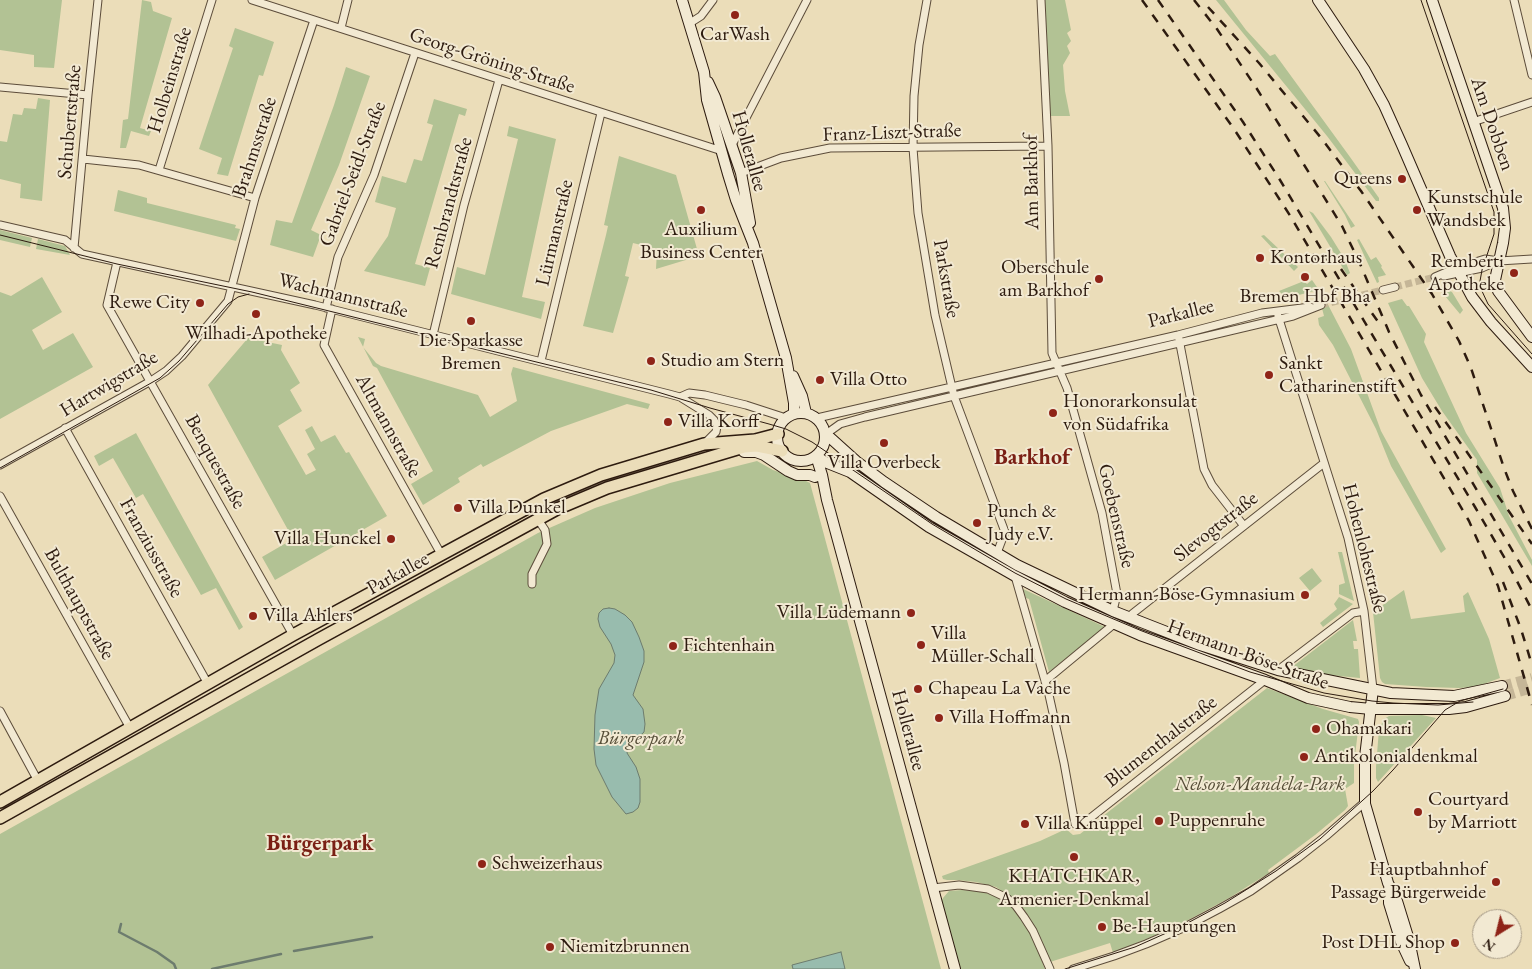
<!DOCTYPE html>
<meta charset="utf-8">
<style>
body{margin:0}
#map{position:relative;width:1532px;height:969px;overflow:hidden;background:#ebddb9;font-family:"EB Garamond",serif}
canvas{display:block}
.north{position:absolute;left:1472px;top:909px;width:50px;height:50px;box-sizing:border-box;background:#f2e9d2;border:1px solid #a39784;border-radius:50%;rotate:216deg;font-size:14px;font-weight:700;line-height:20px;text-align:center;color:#2d1b0f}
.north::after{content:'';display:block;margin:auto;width:18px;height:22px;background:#8f2418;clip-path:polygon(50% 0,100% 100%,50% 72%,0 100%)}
</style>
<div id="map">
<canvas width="1532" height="969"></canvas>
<div class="north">N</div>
</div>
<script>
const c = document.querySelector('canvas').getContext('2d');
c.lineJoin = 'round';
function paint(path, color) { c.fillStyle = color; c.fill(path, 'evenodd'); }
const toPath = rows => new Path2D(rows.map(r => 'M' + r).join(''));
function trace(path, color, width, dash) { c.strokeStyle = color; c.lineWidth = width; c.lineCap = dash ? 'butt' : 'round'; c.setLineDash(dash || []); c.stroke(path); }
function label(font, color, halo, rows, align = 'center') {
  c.font = font + ' "EB Garamond",serif'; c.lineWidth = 4; c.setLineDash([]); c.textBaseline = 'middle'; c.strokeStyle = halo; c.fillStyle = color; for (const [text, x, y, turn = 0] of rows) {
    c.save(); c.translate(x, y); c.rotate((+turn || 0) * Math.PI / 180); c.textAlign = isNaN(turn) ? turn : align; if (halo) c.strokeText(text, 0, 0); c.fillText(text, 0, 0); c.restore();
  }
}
const green = toPath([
 [0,0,62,0,54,68,34,67,34,55,0,50],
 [142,0,151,2,153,11,172,18,140,128,151,131,149,136,131,131,126,148,120,148,123,120,128,119],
 [1043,0,1065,0,1071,30,1067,33,1071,41,1067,46,1070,53,1063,65,1065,91,1070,116,1048,116],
 [1216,0,1224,0,1246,30,1270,56,1275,54,1350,157,1379,198,1379,201,1376,201,1327,136],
 [235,28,274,42,263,76,259,75,228,176,217,174,222,158,199,149,233,48,229,46],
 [346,67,370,76,339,165,311,230,321,235,313,257,270,245,276,220,292,223,334,105],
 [38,98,50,100,42,201,20,198,21,184,0,179,0,141,7,142,13,114,22,115,24,108,36,109],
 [434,99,467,109,465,116,459,114,415,264,430,268,425,286,364,271,388,236,396,208,375,202,382,176,406,183,414,159,422,161,433,125,427,123],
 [509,126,556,139,522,297,545,302,541,319,451,294,457,267,485,275,518,139,507,136],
 [619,156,676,175,699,256,656,269,657,249,633,243,625,276,629,277,613,333,583,326,606,235,608,226,604,225],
 [1324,181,1325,181,1355,226,1351,228,1345,215],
 [118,190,147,198,147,203,236,225,235,228,240,229,236,241,114,211],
 [1309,211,1313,213,1331,237,1344,258,1350,273,1347,275],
 [0,230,32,238,30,247,0,240],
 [1264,235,1298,267,1294,271,1261,236],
 [38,239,65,246,70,255,36,249],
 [1359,239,1371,260,1376,257,1382,266,1381,267,1386,275,1378,277,1379,282,1377,283,1357,240],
 [42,277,62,312,32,330,43,350,73,333,93,367,0,419,0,292,11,296],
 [1312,280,1324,297,1351,349,1381,431,1446,549,1441,553,1391,466,1376,429,1333,345,1319,325,1318,318,1324,316,1318,293,1314,291,1295,296,1284,296,1279,291,1304,281,1307,284],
 [1446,289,1452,292,1463,310,1460,314,1440,290],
 [1402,299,1407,306,1409,306,1426,334,1424,342,1447,392,1466,433,1500,488,1509,516,1532,560,1532,566,1477,473,1477,460,1442,411,1422,378,1388,303],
 [358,337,365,339,363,347,376,363,381,366,478,395,490,417,517,401,511,374,513,367,650,404,648,409,627,404,551,431,483,467,481,464,458,478,460,482,423,505,411,484,433,471,377,368,373,366],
 [248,338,282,345,281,350,300,383,290,390,302,411,278,426,306,475,316,470,307,454,315,449,305,430,312,426,321,442,335,435,346,453,349,452,387,516,275,580,262,557,293,539,208,385],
 [136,433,243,627,239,630,216,588,201,595,143,494,136,498,113,458,99,466,94,456],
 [757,461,773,470,804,480,810,483,941,969,0,969,0,834,538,533,595,508,670,483],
 [1338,552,1342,552,1354,601,1339,594,1339,585,1345,583],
 [1312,568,1322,581,1310,591,1299,578],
 [1023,589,1105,627,1049,672,1029,599,1026,598],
 [1404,590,1411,619,1465,612,1463,596,1468,592,1489,639,1500,678,1476,687,1459,688,1426,687,1385,684,1382,682,1380,678,1373,612],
 [1339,597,1353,604,1323,627,1320,623,1337,609,1334,604],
 [1353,620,1357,641,1353,641,1354,649,1358,649,1360,678,1329,675,1292,667],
 [1267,688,1323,709,1358,719,1359,722,1354,764,1354,783,1345,789,1348,806,1345,810,1315,835,1268,870,1269,873,1229,898,1177,926,1113,953,1110,943,1050,962,1031,920,1023,908,1011,897,996,887,976,882,957,880,947,880,943,879,942,876,1040,841,1066,829,1073,835,1080,834],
 [1422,715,1436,718,1378,782,1376,778,1376,767,1379,729,1384,719,1389,716],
 [962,890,980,891,998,897,1015,909,1031,933,1045,969,960,969,941,902,943,898,949,891]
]);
const water = toPath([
 [609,608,615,609,625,615,632,622,639,637,644,651,644,662,633,695,643,709,645,724,644,732,628,747,627,753,636,767,640,779,640,802,638,808,633,812,626,814,612,797,596,765,594,749,595,715,599,689,614,663,615,655,611,644,600,627,598,619,599,613,603,609,609,608],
 [841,952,845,969,793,969,792,965,841,952]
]);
const stream = toPath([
 [121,924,119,932,157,952,174,964,176,969],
 [294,951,372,937],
 [212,969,281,954]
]);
const streetTunnel = toPath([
 [1395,287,1435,277],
 [1321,305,1383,290]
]);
const secondaryTunnel = toPath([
 [1502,686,1532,678],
 [1505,696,1532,688]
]);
const street = toPath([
 [252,0,722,151],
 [927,0,919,45,914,96,913,148,918,213,935,315,954,396,1005,532,997,553],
 [1041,0,1048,146,1052,353,1067,388,1102,513,1117,594,1113,611],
 [1514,0,1532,75],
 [690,23,701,16,713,0],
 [341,28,348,0],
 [0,87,88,95],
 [1473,122,1532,102],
 [732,145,807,0],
 [83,159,139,165,255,198],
 [159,170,212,0],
 [741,173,781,158,830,148,1048,146],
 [0,225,65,240,82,254,315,305,669,394,680,397,709,415,714,420,717,426,716,432,704,444],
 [74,248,88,95,98,0],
 [117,262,107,305,293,635],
 [1444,276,1482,268,1498,261],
 [1435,277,1456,268,1485,259,1499,261,1532,259],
 [1383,290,1395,287],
 [326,308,338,257,374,175,415,53],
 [332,309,324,345,441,554],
 [1278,316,1348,538,1364,611,1373,689],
 [433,335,464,205,499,80],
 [1179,339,1204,469,1212,485,1244,526],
 [541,361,601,113],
 [680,397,689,393,705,395,746,405,786,418],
 [817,418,1178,335,1262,313,1310,307],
 [65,428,208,684],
 [826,434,840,424,865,417,1293,316,1321,305],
 [0,465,151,381,166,371,182,356,228,301,255,198,314,20],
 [0,496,130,728],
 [1015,576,1049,695,1064,763,1075,824,1084,823,1265,680],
 [532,584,532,574,547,544,545,530,537,518],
 [1130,618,1132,614,1324,463],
 [1278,670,1353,613,1364,611],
 [1045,681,1114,624],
 [0,711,38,781],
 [933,888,959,885,988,889,1007,898,1016,906,1024,917,1033,931,1050,969],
 [1073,969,1114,956,1146,944,1183,928,1219,909,1251,891,1298,858,1326,836,1365,802]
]);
const secondary = toPath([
 [682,0,704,72,707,100,728,174,736,200,753,243,786,358,794,403,794,414],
 [1318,0,1364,69,1384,105,1402,145,1450,256,1472,297,1491,322,1532,367],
 [1432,0,1503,208,1505,228,1503,243,1495,280,1498,291,1532,337],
 [708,82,715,97,741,173,750,223],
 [793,376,802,396,806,413],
 '777 437a24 24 0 1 1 48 0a24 24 0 1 1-48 0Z',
 [826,434,856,461,884,482,936,517,1017,565,1113,611,1200,645,1278,670,1391,693,1454,696,1502,686],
 [744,452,756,452,764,455,788,471,797,475,810,475,815,477],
 [816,456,825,462,850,472,929,527,1015,576,1065,602,1140,635,1265,680,1308,698,1350,707,1371,709,1449,709,1466,707,1505,696],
 [816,456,822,475,827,500,955,969],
 [1373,689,1365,757,1365,804,1388,883,1397,901,1409,940,1415,969],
 [1389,889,1389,903,1401,942,1410,961]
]);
const primary = toPath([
 [0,802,293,635,544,499,601,475,704,444,755,440,778,434],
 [0,818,319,639,557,509,607,488,744,447,757,446,782,451]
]);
const tram = toPath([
 [1421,0,1494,212,1494,234,1482,270,1480,281,1481,289,1488,304,1532,354],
 [0,235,117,264,252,292,471,346,651,390,710,408,769,424,786,429,812,442,932,524,1015,573,1066,599,1142,631,1250,672,1324,693,1372,701,1393,703,1438,705,1473,702],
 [0,468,160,378,179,361,228,304,238,297,249,294],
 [1065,969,1135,947,1182,926,1225,903,1276,871,1320,839,1373,791,1393,770,1445,710,1460,701,1503,689]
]);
const rail = toPath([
 [1142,0,1234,129,1291,217,1469,521,1498,586,1532,705],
 [1158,0,1243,122,1280,180,1475,507,1507,562,1532,610],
 [1194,0,1217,29,1257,89,1342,226,1361,266,1389,332,1421,395,1532,584],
 [1208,7,1259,63,1322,139,1361,191,1432,294,1459,341,1471,368,1504,468,1513,491,1532,529],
 [1341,269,1381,326],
 [1435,407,1532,544],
 [1503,582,1521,629,1532,665]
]);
const markers = [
 [735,15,5,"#8f2418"],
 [1402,179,5,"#8f2418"],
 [701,210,5,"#8f2418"],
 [1417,210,5,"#8f2418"],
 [1260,258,5,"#8f2418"],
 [1514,273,5,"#8f2418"],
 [1305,277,5,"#8f2418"],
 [1099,279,5,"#8f2418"],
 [200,303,5,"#8f2418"],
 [256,314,5,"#8f2418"],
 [471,321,5,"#8f2418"],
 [651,361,5,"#8f2418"],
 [1269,375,5,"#8f2418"],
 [820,380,5,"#8f2418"],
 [1053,413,5,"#8f2418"],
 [668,422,5,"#8f2418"],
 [884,443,5,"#8f2418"],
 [458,508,5,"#8f2418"],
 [977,523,5,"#8f2418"],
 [391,539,5,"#8f2418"],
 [1305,595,5,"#8f2418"],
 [911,613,5,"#8f2418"],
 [253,616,5,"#8f2418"],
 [921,645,5,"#8f2418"],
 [673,646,5,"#8f2418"],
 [918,689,5,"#8f2418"],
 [939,718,5,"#8f2418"],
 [1316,729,5,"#8f2418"],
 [1304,757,5,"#8f2418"],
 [1418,812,5,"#8f2418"],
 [1159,821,5,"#8f2418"],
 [1025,824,5,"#8f2418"],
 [1074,857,5,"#8f2418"],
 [482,864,5,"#8f2418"],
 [1496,882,5,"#8f2418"],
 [1102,927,5,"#8f2418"],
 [1455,943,5,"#8f2418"],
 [550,947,5,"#8f2418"]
];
const poiNames = [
 ["CarWash",735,35,"center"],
 ["Queens",1392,179,"right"],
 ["Kunstschule",1427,198],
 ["Wandsbek",1427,221],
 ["Auxilium",701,230,"center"],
 ["Business Center",701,253,"center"],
 ["Kontorhaus",1270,258],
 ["Remberti",1504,262,"right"],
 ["Apotheke",1504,285,"right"],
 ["Oberschule",1089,268,"right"],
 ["am Barkhof",1089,291,"right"],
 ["Bremen Hbf Bha",1305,297,"center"],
 ["Rewe City",190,303,"right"],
 ["Wilhadi-Apotheke",256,334,"center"],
 ["Die Sparkasse",471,341,"center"],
 ["Bremen",471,364,"center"],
 ["Studio am Stern",661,361],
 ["Sankt",1279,364],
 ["Catharinenstift",1279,387],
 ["Villa Otto",830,380],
 ["Honorarkonsulat",1063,402],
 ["von Südafrika",1063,425],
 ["Villa Korff",678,422],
 ["Villa Overbeck",884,463,"center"],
 ["Villa Dunkel",468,508],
 ["Punch &",987,512],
 ["Judy e.V.",987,535],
 ["Villa Hunckel",381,539,"right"],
 ["Hermann-Böse-Gymnasium",1295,595,"right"],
 ["Villa Lüdemann",901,613,"right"],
 ["Villa Ahlers",263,616],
 ["Villa",931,634],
 ["Müller-Schall",931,657],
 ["Fichtenhain",683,646],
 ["Chapeau La Vache",928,689],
 ["Villa Hoffmann",949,718],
 ["Ohamakari",1326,729],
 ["Antikolonialdenkmal",1314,757],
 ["Courtyard",1428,800],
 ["by Marriott",1428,823],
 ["Puppenruhe",1169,821],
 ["Villa Knüppel",1035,824],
 ["Schweizerhaus",492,864],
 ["Hauptbahnhof",1486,870,"right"],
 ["Passage Bürgerweide",1486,893,"right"],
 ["KHATCHKAR,",1074,877,"center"],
 ["Armenier-Denkmal",1074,900,"center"],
 ["Be-Hauptungen",1112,927],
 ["Post DHL Shop",1445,943,"right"],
 ["Niemitzbrunnen",560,947]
];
const streetNames = [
 ["Georg-Gröning-Straße",492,61,18],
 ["Holbeinstraße",170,80,-73],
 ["Schubertstraße",70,122,-85],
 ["Am Dobben",1492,124,71],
 ["Franz-Liszt-Straße",892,133,-2],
 ["Brahmsstraße",255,147,-72],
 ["Hollerallee",749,151,74],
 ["Gabriel-Seidl-Straße",353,174,-69],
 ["Am Barkhof",1032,182,-91],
 ["Rembrandtstraße",449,203,-75],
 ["Lürmanstraße",555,233,-77],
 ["Parkstraße",946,279,80],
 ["Wachmannstraße",343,296,14],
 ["Parkallee",1181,314,-14],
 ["Hartwigstraße",109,384,-31],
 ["Altmannstraße",388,426,61],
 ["Benquestraße",215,462,61],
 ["Goebenstraße",1116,516,77],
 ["Slevogtstraße",1216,527,-38],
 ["Franziusstraße",151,548,61],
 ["Hohenlohestraße",1364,548,76],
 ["Parkallee",398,574,-29],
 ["Bulthauptstraße",79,604,61],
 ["Hermann-Böse-Straße",1248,655,20],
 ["Hollerallee",908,730,75],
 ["Blumenthalstraße",1161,742,-38]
];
const parkNames = [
 ["Bürgerpark",641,739],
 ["Nelson-Mandela-Park",1260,785]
];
const quarterNames = [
 ["Barkhof",1032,458],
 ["Bürgerpark",320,844]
];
paint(green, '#b2c294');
paint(water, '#98bcae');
trace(water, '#6d7c6e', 1);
trace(stream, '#6d7c6e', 2.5);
trace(streetTunnel, '#c5b697', 7, [7, 3.5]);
trace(secondaryTunnel, '#c5b697', 10, [10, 5]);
trace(street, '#5c4c3a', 9);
trace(secondary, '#2d1b0f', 12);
trace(primary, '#2d1b0f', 14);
trace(street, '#f2e9d2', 7);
trace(secondary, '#f2e9d2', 10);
trace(primary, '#ebddb9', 11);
trace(tram, '#2d1b0f', 1);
trace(rail, '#2d1b0f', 2.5, [9, 9]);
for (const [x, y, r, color] of markers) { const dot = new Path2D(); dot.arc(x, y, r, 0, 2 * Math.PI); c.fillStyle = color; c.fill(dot); trace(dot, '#f2e9d2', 2); }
label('20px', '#2d1b0f', '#f2e9d2', poiNames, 'left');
label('20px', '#2d1b0f', '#f2e9d2', streetNames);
label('italic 20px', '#554d37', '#f2e9d2', parkNames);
label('bold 22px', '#7a1f14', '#f2e9d2', quarterNames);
</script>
